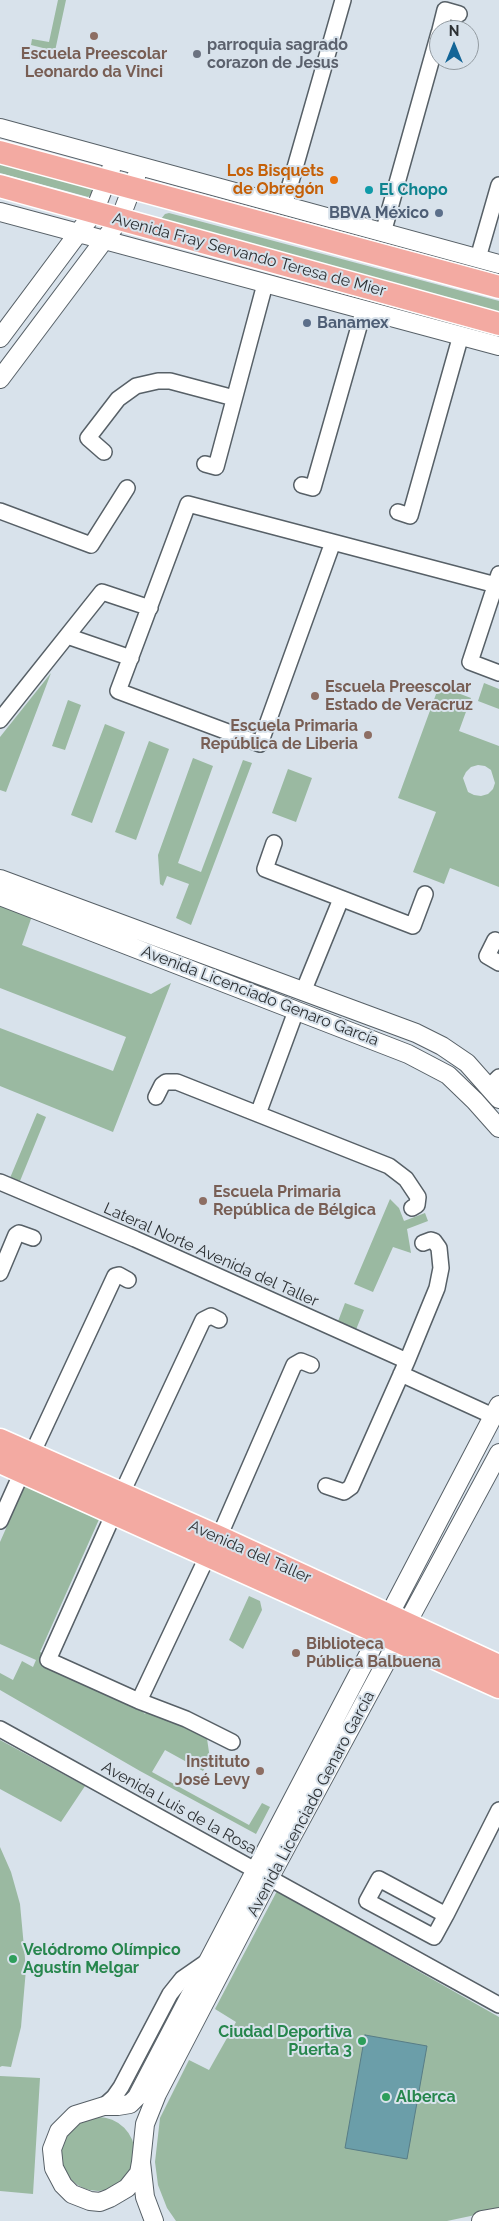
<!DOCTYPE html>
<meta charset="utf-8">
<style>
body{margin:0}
#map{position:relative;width:499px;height:2221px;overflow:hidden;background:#d8e2eb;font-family:Raleway,sans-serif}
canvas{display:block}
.north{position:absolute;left:429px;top:20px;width:50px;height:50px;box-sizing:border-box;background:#d8e2eb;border:1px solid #939ba1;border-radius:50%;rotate:0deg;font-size:14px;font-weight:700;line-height:20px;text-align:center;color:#2c3033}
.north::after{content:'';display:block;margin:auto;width:18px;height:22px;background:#136597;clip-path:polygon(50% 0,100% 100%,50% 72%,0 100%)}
</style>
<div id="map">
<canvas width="499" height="2221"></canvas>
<div class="north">N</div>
</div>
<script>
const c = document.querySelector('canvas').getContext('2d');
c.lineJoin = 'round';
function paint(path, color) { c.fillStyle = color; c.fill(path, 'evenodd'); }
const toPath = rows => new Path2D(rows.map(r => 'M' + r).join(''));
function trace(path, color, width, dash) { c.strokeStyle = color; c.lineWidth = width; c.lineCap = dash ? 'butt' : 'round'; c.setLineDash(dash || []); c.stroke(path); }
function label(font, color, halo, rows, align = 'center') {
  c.font = font + ' Raleway,sans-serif'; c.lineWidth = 4; c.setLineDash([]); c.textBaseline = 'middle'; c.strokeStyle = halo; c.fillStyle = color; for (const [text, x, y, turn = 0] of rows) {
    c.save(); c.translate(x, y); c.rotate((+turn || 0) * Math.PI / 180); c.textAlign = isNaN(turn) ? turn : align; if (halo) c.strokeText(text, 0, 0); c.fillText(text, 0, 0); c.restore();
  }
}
const green = toPath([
 [58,0,66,0,55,51,31,45,32,39,49,42],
 [0,159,92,187,93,193,88,197,0,173],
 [169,213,499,301,499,312,165,222,161,219,165,214],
 [51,673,6,792,0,790,0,737],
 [484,683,499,689,499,709,478,701],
 [439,686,471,698,459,731,499,746,499,887,450,868,444,884,413,872,436,812,398,798],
 [478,765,485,766,491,770,495,783,493,789,488,794,481,796,474,795,468,792,463,778,466,772,471,767],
 [68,700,81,705,65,750,52,746],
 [105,724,125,732,92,823,71,815],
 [149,741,169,749,136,840,115,832],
 [193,758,213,766,178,863,201,872,243,760,252,763,191,925,176,918,189,884,167,876,163,886,160,884,158,855],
 [288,769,312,778,296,822,272,813],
 [0,901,33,913,22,945,151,994,171,983,113,1132,0,1086,0,1028,113,1071,126,1037,0,988],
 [37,1113,46,1117,20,1181,10,1178],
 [390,1199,399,1208,404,1221,425,1213,428,1221,407,1229,411,1253,393,1247,373,1292,354,1284],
 [345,1303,364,1310,355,1332,337,1324],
 [31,1472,105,1506,40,1652,130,1692,128,1696,145,1714,147,1711,205,1725,210,1759,203,1771,165,1750,152,1772,249,1825,262,1803,270,1807,256,1834,140,1771,0,1690,0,1673,13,1680,22,1661,33,1667,36,1660,0,1644,0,1542],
 [249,1596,260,1601,262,1610,243,1649,229,1640],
 [0,1740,85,1786,61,1822,0,1789],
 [0,1847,11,1872,20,1904,26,1969,21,2027,11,2067,2,2066,0,2067],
 [277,1891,499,2017,499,2210,447,2221,176,2221,167,2208,158,2185,155,2162,160,2118,189,2060,209,2070,236,2022,215,2009],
 [0,2076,40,2078,33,2194,0,2191],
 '61 2154a37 37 0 1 1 74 0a37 37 0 1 1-74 0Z'
]);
const water = toPath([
 [365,2035,427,2046,407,2159,345,2148,365,2035]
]);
const minor = toPath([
 [440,30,445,10,459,14],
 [284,206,343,0],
 [383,233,439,33],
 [478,258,499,185],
 [104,452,88,438,118,399,136,386,158,381,170,381,234,398],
 [205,464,216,467,265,284],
 [302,485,313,488,364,309],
 [0,511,91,545,127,488],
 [398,512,410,516,461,335],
 [333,542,260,744,118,691,188,504,496,585],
 [499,574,470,662,499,673],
 [67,636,131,658],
 [0,720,102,592,150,608],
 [274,843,265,869,413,926,425,894],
 [495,940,487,956,499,963],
 [303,992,341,899],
 [489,1087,499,1077],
 [156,1097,162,1085,166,1082,177,1082,389,1166,406,1179,418,1197,417,1205,412,1208],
 [258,1114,296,1011],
 [0,1182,135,1239,407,1361],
 [0,1273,16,1235,19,1233,33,1238],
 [401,1374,493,1416],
 [32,1454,115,1276,119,1275,128,1280],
 [326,1486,344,1492,351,1487,407,1361,437,1288,441,1268,439,1248,434,1241,431,1240,423,1243],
 [121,1495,203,1320,211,1316,219,1320],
 [114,1513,48,1660,139,1701],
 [0,1521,22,1472],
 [219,1537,294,1365,301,1361,311,1365],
 [208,1555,139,1701,186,1719,232,1742],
 [0,1729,499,2005],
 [446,1915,379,1879,367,1901,434,1937,446,1915,499,1810],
 [104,2106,114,2097,121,2087,170,1994,182,1979,208,1961]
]);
const tertiary = toPath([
 [0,128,499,264],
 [0,212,499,346],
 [0,338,94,212,111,169],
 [0,379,120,219,136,177],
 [0,879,416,1033,442,1046,467,1063,499,1099],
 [0,896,408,1054,448,1075,475,1101,499,1128],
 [141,2162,139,2173,127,2188,110,2198,100,2202,90,2201,72,2194,63,2185,54,2168,52,2149,59,2131,75,2115,104,2106,118,2106,130,2104,137,2097,499,1405],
 [154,2221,145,2197,141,2162,145,2124,157,2094,270,1877,499,1453]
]);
const secondary = toPath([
 [482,2221,499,2218]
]);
const primary = toPath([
 [0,152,499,287],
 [0,186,499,324],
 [0,1440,219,1537,499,1666],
 [0,1462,499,1687]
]);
const markers = [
 [94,36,5,"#8d6e63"],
 [197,54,5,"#6b7280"],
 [334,180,5,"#e8710a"],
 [369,190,5,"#0f9aa8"],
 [439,213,5,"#5c6f8a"],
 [307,323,5,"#5c6f8a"],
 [315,696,5,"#8d6e63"],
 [368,735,5,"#8d6e63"],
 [203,1201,5,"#8d6e63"],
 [296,1653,5,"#8d6e63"],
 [260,1771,5,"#8d6e63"],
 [13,1959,5,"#2e9e5b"],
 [362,2041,5,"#2e9e5b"],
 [386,2097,5,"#2e9e5b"]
];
const worshipNames = [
 ["parroquia sagrado",207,45],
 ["corazon de Jesus",207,63]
];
const educationNames = [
 ["Escuela Preescolar",94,54,"center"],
 ["Leonardo da Vinci",94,72,"center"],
 ["Escuela Preescolar",325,687],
 ["Estado de Veracruz",325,705],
 ["Escuela Primaria",358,726,"right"],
 ["República de Liberia",358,744,"right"],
 ["Escuela Primaria",213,1192],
 ["República de Bélgica",213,1210],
 ["Biblioteca",306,1644],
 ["Pública Balbuena",306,1662],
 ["Instituto",250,1762,"right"],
 ["José Levy",250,1780,"right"]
];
const foodNames = [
 ["Los Bisquets",324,171],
 ["de Obregón",324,189]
];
const cultureNames = [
 ["El Chopo",379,190]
];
const serviceNames = [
 ["BBVA México",429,213],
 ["Banamex",317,323,"left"]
];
const streetNames = [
 ["Avenida Fray Servando Teresa de Mier",249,255,15],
 ["Avenida Licenciado Genaro García",260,996,21],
 ["Lateral Norte Avenida del Taller",211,1255,24],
 ["Avenida del Taller",250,1552,24],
 ["Avenida Licenciado Genaro García",311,1804,-62],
 ["Avenida Luis de la Rosa",179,1808,29]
];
const leisureNames = [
 ["Velódromo Olímpico",23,1950],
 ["Agustín Melgar",23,1968],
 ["Ciudad Deportiva",352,2032,"right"],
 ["Puerta 3",352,2050,"right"],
 ["Alberca",396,2097]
];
paint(green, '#9ab9a1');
paint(water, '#6b9ea9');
trace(water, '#587d86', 1);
trace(minor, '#576067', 18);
trace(tertiary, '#576067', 20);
trace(secondary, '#576067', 22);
trace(primary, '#fff', 25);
trace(minor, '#fff', 15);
trace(tertiary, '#fff', 18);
trace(secondary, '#fff', 20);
trace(primary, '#f3aaa2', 22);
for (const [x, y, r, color] of markers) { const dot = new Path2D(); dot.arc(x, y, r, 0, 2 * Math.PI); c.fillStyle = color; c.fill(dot); trace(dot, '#d8e2eb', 2); }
label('bold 16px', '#5b616d', '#d8e2eb', worshipNames, 'left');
label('bold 16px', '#785e54', '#d8e2eb', educationNames, 'left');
label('bold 16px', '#c56008', '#d8e2eb', foodNames, 'right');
label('bold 16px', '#0d838f', '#d8e2eb', cultureNames, 'left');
label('bold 16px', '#4e5e75', '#d8e2eb', serviceNames, 'right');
label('16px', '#2c3033', '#d8e2eb', streetNames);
label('bold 16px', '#27864d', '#d8e2eb', leisureNames, 'left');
</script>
